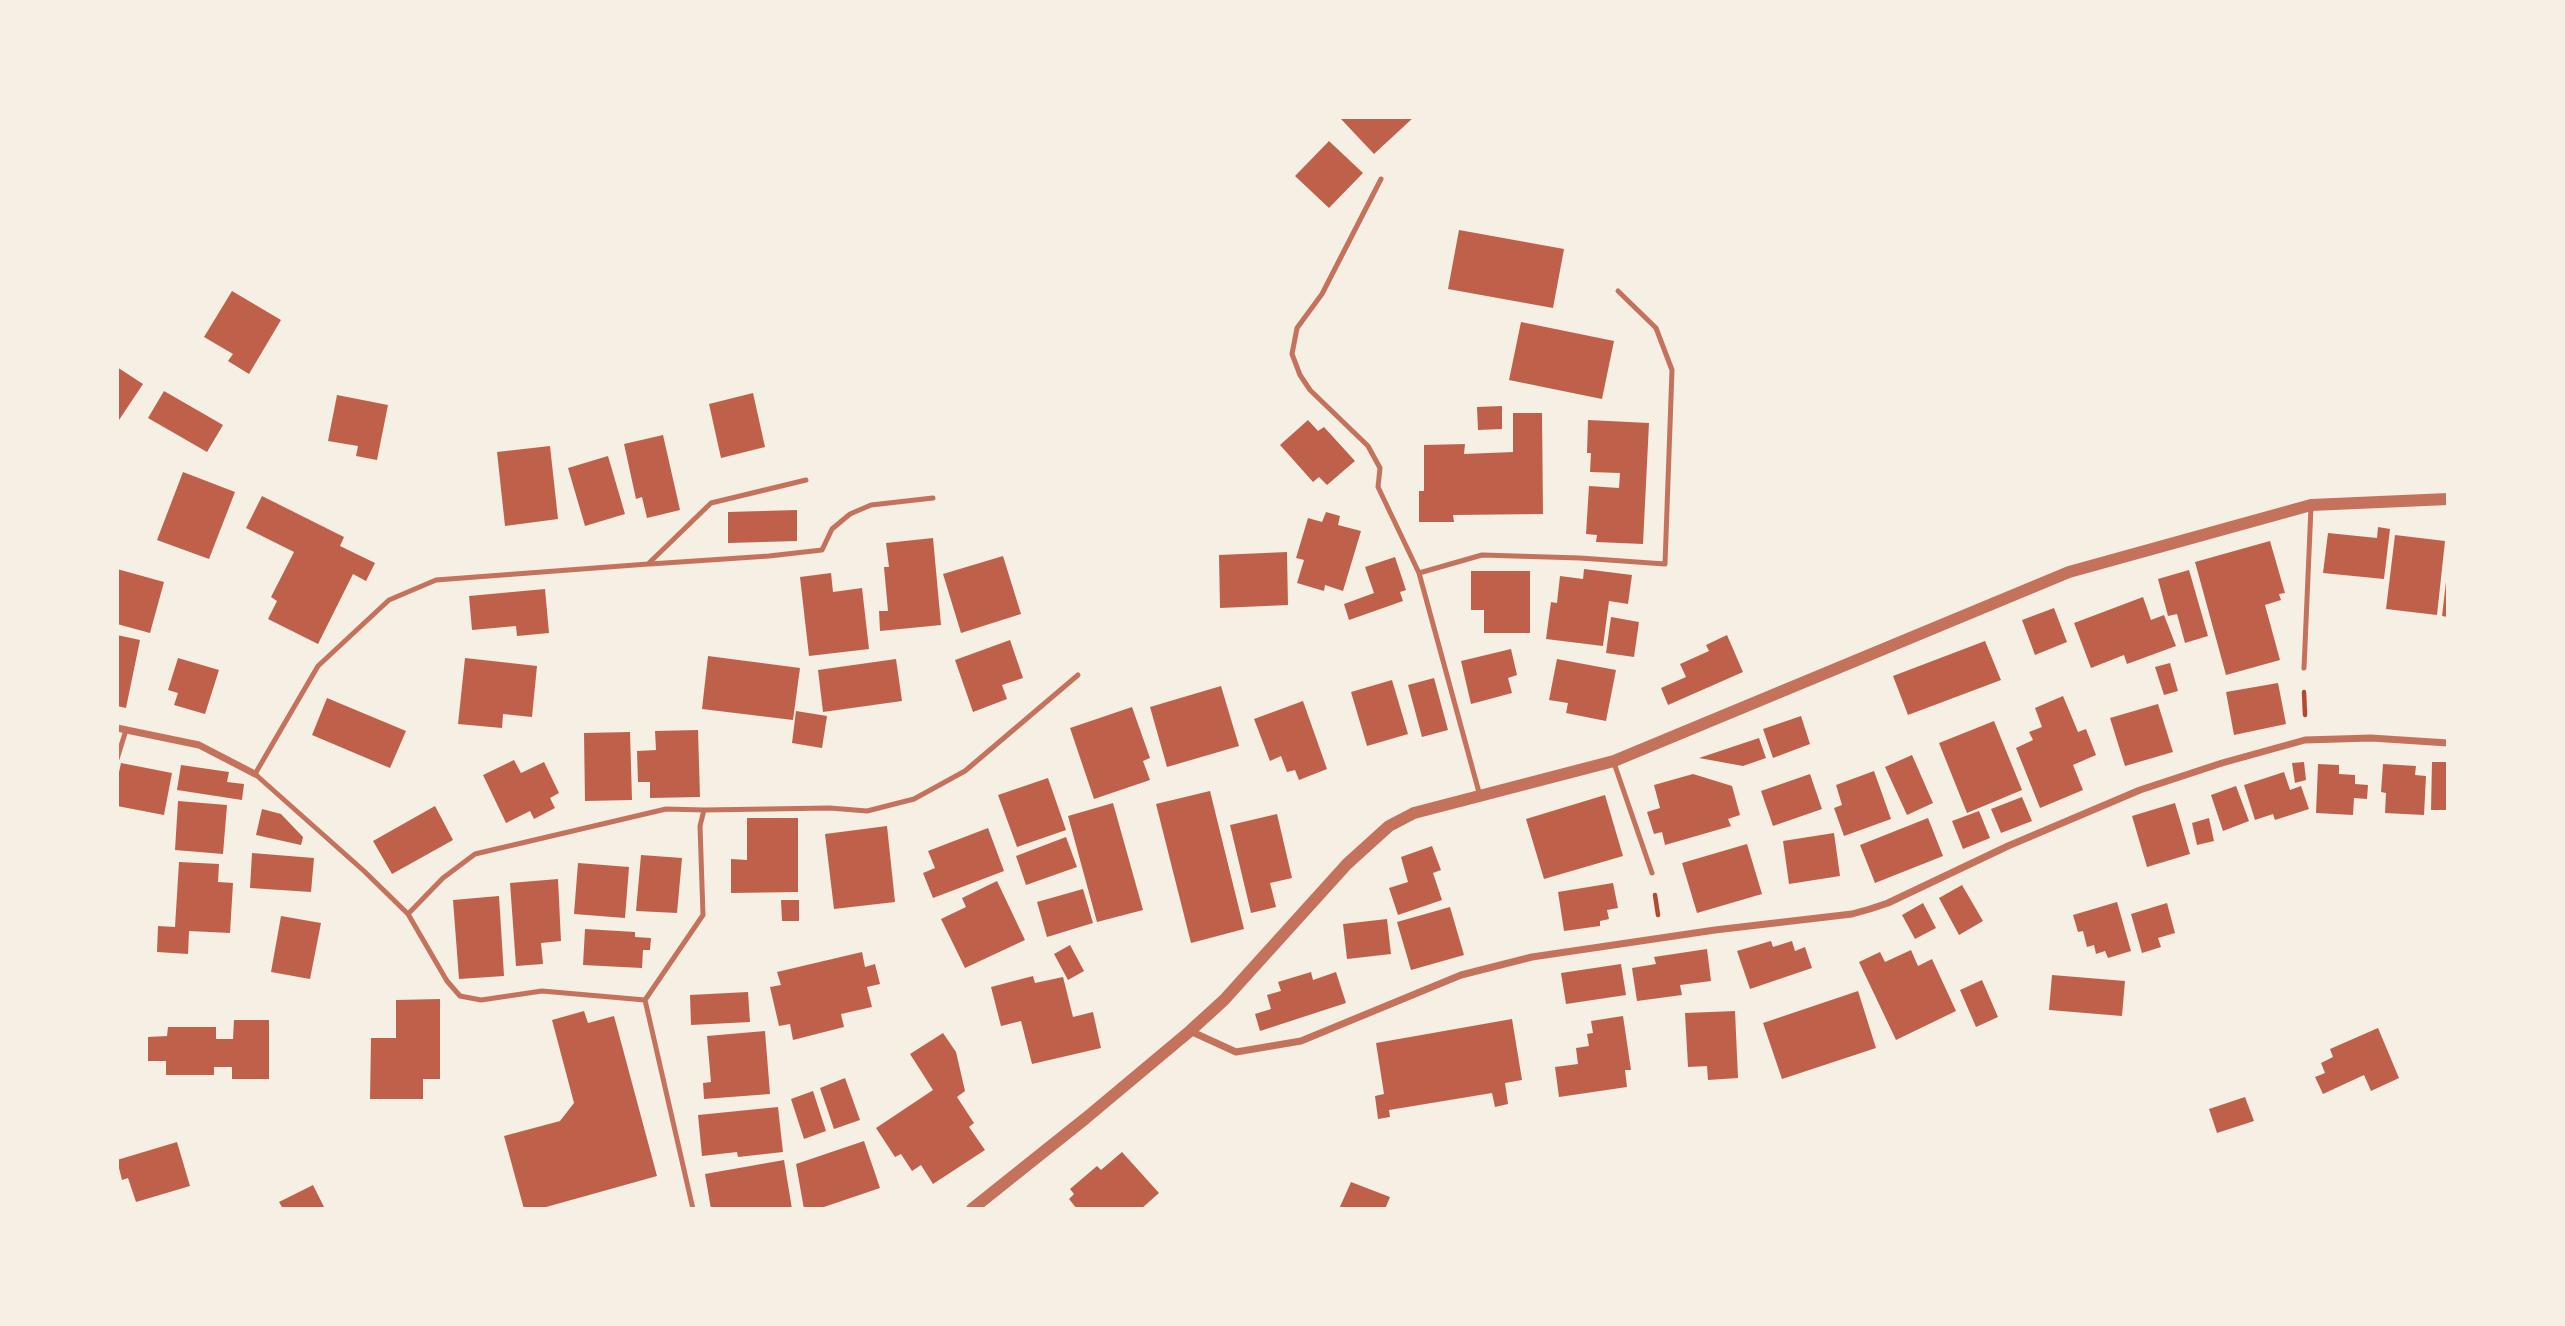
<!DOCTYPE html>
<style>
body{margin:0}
#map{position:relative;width:2565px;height:1326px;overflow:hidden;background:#f6efe4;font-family:"Noto Sans",sans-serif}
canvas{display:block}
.frame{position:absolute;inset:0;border:119px solid #f6efe4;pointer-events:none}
</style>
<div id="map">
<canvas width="2565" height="1326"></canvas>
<div class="frame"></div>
</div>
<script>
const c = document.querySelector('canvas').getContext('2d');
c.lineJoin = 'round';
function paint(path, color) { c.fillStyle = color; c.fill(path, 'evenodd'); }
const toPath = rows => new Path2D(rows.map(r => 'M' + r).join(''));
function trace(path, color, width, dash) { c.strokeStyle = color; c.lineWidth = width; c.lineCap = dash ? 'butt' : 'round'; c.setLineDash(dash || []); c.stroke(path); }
const building = toPath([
 [1343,117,1414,117,1374,154,1341,119],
 [1329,141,1363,173,1329,208,1295,176],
 [1459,230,1564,249,1553,308,1448,289],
 [232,291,281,320,249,374,228,361,233,354,204,337],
 [1521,322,1614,341,1602,399,1509,380],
 [117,367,143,384,117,423],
 [164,391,223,425,207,452,148,418],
 [753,393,765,447,721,458,709,404],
 [337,395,388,405,377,460,356,456,358,446,328,441],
 [1502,406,1502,429,1478,430,1477,407],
 [1513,413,1542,413,1543,514,1453,515,1454,522,1419,522,1419,491,1424,491,1424,445,1465,444,1464,454,1513,452],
 [1308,420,1318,431,1324,427,1355,461,1327,485,1319,477,1313,482,1280,445],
 [1588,420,1649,423,1643,544,1596,542,1597,535,1586,534,1589,486,1619,488,1620,473,1590,472,1591,453,1587,453],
 [663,435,680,510,647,518,642,497,636,499,624,444],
 [550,446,558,519,505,526,497,452],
 [608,456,625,514,585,526,568,468],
 [183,472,235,492,209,559,157,540],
 [262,496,344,537,340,546,375,563,366,581,353,574,318,644,268,619,277,601,271,597,294,552,246,528],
 [797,510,797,541,728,543,728,512],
 [1326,512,1340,516,1338,525,1361,531,1343,591,1325,585,1324,591,1297,583,1304,560,1296,558,1308,518,1322,522],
 [2378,527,2390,529,2384,579,2323,573,2328,533,2377,538],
 [2395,535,2445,541,2437,615,2386,609],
 [933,538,941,625,880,631,879,611,888,611,884,567,889,567,886,543],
 [2270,541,2285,593,2279,594,2281,600,2265,605,2280,660,2226,675,2195,562],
 [1287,552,1288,605,1220,608,1219,555],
 [1003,556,1021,614,961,633,943,574],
 [1395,557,1406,590,1400,592,1403,601,1349,620,1344,604,1374,593,1365,567],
 [117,569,164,582,150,633,117,624],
 [1584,569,1632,575,1628,604,1609,601,1603,646,1546,639,1551,602,1557,603,1560,576,1583,579],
 [2189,570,2208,636,2185,643,2177,614,2168,616,2158,579],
 [1471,571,1530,571,1530,633,1484,633,1484,610,1471,610],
 [831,573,833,592,862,588,869,649,809,656,800,577],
 [2446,582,2448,582,2448,617,2442,616],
 [545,589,549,633,517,636,516,626,472,630,469,596],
 [2143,597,2151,620,2164,615,2176,646,2127,664,2124,655,2091,668,2074,623],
 [2054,608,2067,642,2035,655,2022,620],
 [1611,617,1639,622,1634,657,1606,653],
 [117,635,140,640,126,708,117,706],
 [1727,635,1743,672,1668,705,1661,688,1686,677,1680,664,1709,651,1706,645],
 [1010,640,1023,678,1002,685,1007,699,973,712,955,660],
 [1985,641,2001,680,1908,715,1893,676],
 [1511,649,1517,675,1508,678,1512,693,1471,704,1461,661],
 [708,656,800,668,793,720,702,709],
 [178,658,219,670,205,714,174,705,178,693,168,690],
 [465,658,537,666,532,717,503,714,502,728,458,724],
 [896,659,902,701,823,712,818,670],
 [1557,659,1616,670,1606,721,1566,713,1568,703,1549,700],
 [2170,663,2178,691,2164,695,2155,667],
 [1434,678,1448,730,1422,737,1408,685],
 [1392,680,1408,734,1367,746,1351,692],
 [2278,683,2286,724,2234,735,2226,692],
 [1221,686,1239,746,1167,767,1150,707],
 [2063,696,2078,732,2086,729,2096,755,2073,765,2083,790,2040,808,2016,748,2033,740,2029,732,2042,727,2035,708],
 [327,698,406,731,390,768,312,735],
 [1303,701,1327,769,1299,780,1295,770,1287,772,1281,756,1270,761,1254,719],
 [2158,704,2173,752,2125,766,2110,718],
 [1132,707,1150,758,1143,761,1150,780,1094,799,1070,728],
 [796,711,827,716,822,748,792,743],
 [1801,716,1810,744,1773,758,1763,729],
 [1994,721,2022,790,1967,813,1939,743],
 [698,730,700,797,650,798,650,782,638,782,637,751,656,750,655,731],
 [630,732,632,800,585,801,584,733],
 [1759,738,1766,758,1743,766,1699,758],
 [1912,755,1933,803,1907,815,1885,767],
 [514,760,521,773,544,762,559,793,550,798,555,808,534,819,530,811,506,823,483,775],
 [2304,762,2306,780,2295,783,2292,763],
 [2432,762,2448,762,2448,810,2431,810],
 [121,763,172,773,164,815,117,806,117,781],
 [2318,764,2339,765,2339,774,2355,775,2355,784,2368,785,2367,799,2354,798,2353,815,2316,813],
 [2383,764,2416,766,2415,775,2426,776,2424,815,2385,813,2386,793,2381,792],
 [181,765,229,772,227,782,244,784,242,800,177,790],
 [1874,771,1891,819,1844,836,1834,808,1842,805,1836,785],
 [2284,772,2290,790,2301,786,2309,809,2275,820,2273,814,2255,820,2244,785],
 [1693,774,1732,786,1740,815,1728,819,1731,826,1665,845,1662,832,1654,834,1647,812,1660,808,1654,785],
 [1810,774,1822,809,1773,826,1761,791],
 [1048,778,1066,830,1017,847,998,795],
 [2236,786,2249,821,2223,831,2211,795],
 [1210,791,1244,929,1191,943,1156,804],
 [1605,795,1623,856,1544,879,1526,819],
 [2022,797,2032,821,2001,833,1991,809],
 [178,801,227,805,223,854,175,850],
 [1113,803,1143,910,1097,922,1068,816],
 [2175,803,2190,854,2147,867,2132,816],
 [435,806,453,840,392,874,373,841],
 [262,809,281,814,303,837,301,845,256,835],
 [1979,811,1990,838,1963,849,1952,821],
 [1277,814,1292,878,1270,883,1276,907,1251,913,1230,825],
 [747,818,798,818,798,892,731,893,731,859,747,860],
 [1928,818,1943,856,1875,883,1860,845],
 [2209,818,2214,841,2197,845,2192,823],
 [887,826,895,902,834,909,825,834],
 [988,828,1004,871,933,898,923,873,935,868,928,851],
 [1834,833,1840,876,1789,884,1783,841],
 [1066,837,1077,867,1026,885,1016,856],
 [1747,844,1762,894,1697,913,1682,863],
 [1432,846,1441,870,1433,873,1442,900,1398,915,1389,888,1408,882,1401,857],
 [252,853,314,858,311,892,250,888],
 [641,855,682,858,677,913,636,911],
 [179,862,219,864,218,882,233,883,230,933,189,931,188,954,157,952,158,926,175,927],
 [578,863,629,867,625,918,574,914],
 [558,879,561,941,541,943,543,964,516,966,510,883],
 [997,881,1025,940,965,968,941,919,966,907,962,898],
 [1613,883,1618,908,1607,910,1609,919,1600,921,1600,926,1564,931,1558,892],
 [1962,885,1983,921,1959,935,1939,898],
 [1083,889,1093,923,1047,937,1037,902],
 [499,896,504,976,459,979,453,900],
 [781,900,799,900,799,921,782,921],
 [2117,902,2131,951,2108,958,2105,951,2096,954,2094,945,2087,947,2083,931,2078,932,2073,915],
 [1923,903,1936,928,1915,939,1902,915],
 [2167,903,2175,933,2158,938,2161,947,2142,953,2131,914],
 [1450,907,1464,955,1411,970,1397,922],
 [281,916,321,923,310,979,271,972],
 [1387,919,1391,954,1347,959,1343,924],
 [585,929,635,932,635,937,651,938,650,950,643,950,642,968,583,965],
 [1771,941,1773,947,1792,941,1795,951,1805,947,1812,968,1750,989,1737,951],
 [1070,945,1084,971,1068,980,1054,954],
 [1707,949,1711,981,1680,985,1682,995,1637,1001,1632,968,1656,964,1654,957],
 [1911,950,1918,966,1932,959,1956,1011,1896,1040,1859,962,1880,952,1885,962],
 [862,952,865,967,875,964,880,984,867,987,872,1007,841,1014,844,1027,793,1040,790,1024,779,1026,770,987,781,985,777,972],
 [1621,964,1626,995,1566,1004,1561,973],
 [1311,972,1313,980,1336,972,1346,1003,1260,1031,1255,1014,1271,1009,1267,995,1281,991,1278,982],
 [2052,975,2125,981,2122,1016,2049,1010],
 [1033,976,1035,983,1063,977,1073,1017,1093,1012,1101,1048,1032,1064,1021,1021,1001,1026,991,987],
 [1982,980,1998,1017,1976,1027,1960,990],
 [1858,991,1876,1048,1782,1079,1763,1023],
 [748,992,750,1022,691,1025,690,995],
 [440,999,440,1079,423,1079,423,1099,370,1099,371,1038,396,1038,396,1000],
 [584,1011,588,1023,614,1016,657,1176,539,1209,524,1209,504,1136,560,1121,574,1103,552,1020],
 [1735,1011,1738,1078,1708,1080,1707,1066,1688,1067,1685,1013],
 [1623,1016,1631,1070,1625,1070,1627,1087,1559,1097,1555,1067,1578,1064,1576,1048,1589,1046,1587,1034,1593,1033,1591,1021],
 [1512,1019,1522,1080,1505,1083,1508,1104,1495,1107,1492,1093,1389,1110,1390,1117,1378,1119,1375,1096,1384,1094,1376,1043],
 [234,1020,269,1020,269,1079,232,1079,232,1067,214,1067,214,1075,166,1075,166,1061,148,1061,148,1037,167,1036,168,1027,216,1027,216,1039,233,1039],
 [2378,1028,2399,1078,2371,1091,2364,1075,2323,1094,2315,1077,2325,1073,2321,1063,2333,1057,2330,1049],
 [765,1031,770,1094,704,1099,703,1083,711,1082,707,1036],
 [943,1033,956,1052,965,1091,957,1097,974,1123,969,1127,985,1150,933,1184,921,1165,912,1171,901,1154,895,1157,876,1128,933,1090,910,1054],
 [845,1078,860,1120,834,1129,820,1088],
 [813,1091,826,1131,804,1139,791,1099],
 [2245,1097,2254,1121,2217,1133,2209,1109],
 [778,1107,783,1152,738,1157,737,1152,702,1156,698,1115],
 [864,1141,880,1188,818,1209,804,1209,796,1164],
 [177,1142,190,1186,136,1202,128,1178,122,1180,117,1160],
 [1122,1152,1159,1193,1141,1209,1077,1209,1069,1199,1074,1194,1070,1189,1097,1166,1101,1170],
 [784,1160,792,1209,711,1209,705,1174],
 [1351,1182,1390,1197,1385,1209,1339,1209],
 [313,1185,325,1209,283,1209,279,1202]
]);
const path = toPath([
 [2304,692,2305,715],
 [1655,895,1658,915]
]);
const service = toPath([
 [1381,179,1322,294,1297,328,1292,354,1300,375,1310,390,1368,446,1380,468,1378,487,1419,573,1480,796],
 [650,564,769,556,822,550,832,529,850,514,871,505,933,498],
 [1419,573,1482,555,1580,558,1665,564,1672,370,1656,328,1618,291],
 [2304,668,2311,507],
 [117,759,126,730],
 [1614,763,1652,873],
 [704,810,830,808,867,811,914,799,965,771,1078,675],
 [408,914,443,878,475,854,666,809,704,810,700,826,703,915,645,1000],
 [693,1209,645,1000,542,991,481,1000,460,996,447,981,408,914,364,871,255,774,318,666,389,600,436,580,648,564,711,503,806,480]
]);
const minor = toPath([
 [117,728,199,745,255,774],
 [1190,1031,1236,1052,1301,1041,1461,975,1532,957,1715,930,1852,914,1870,909,1888,903,2008,846,2140,790,2222,763,2305,740,2371,738,2448,743]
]);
const tertiary = toPath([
 [972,1209,1086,1118,1190,1031,1224,1000,1347,864,1389,826,1414,813,1614,761,2069,572,2311,505,2448,499]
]);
paint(building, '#bf614a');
trace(path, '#b5482f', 4.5);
trace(service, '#c5725c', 5);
trace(minor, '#c5725c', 7);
trace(tertiary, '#c5725c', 12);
</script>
